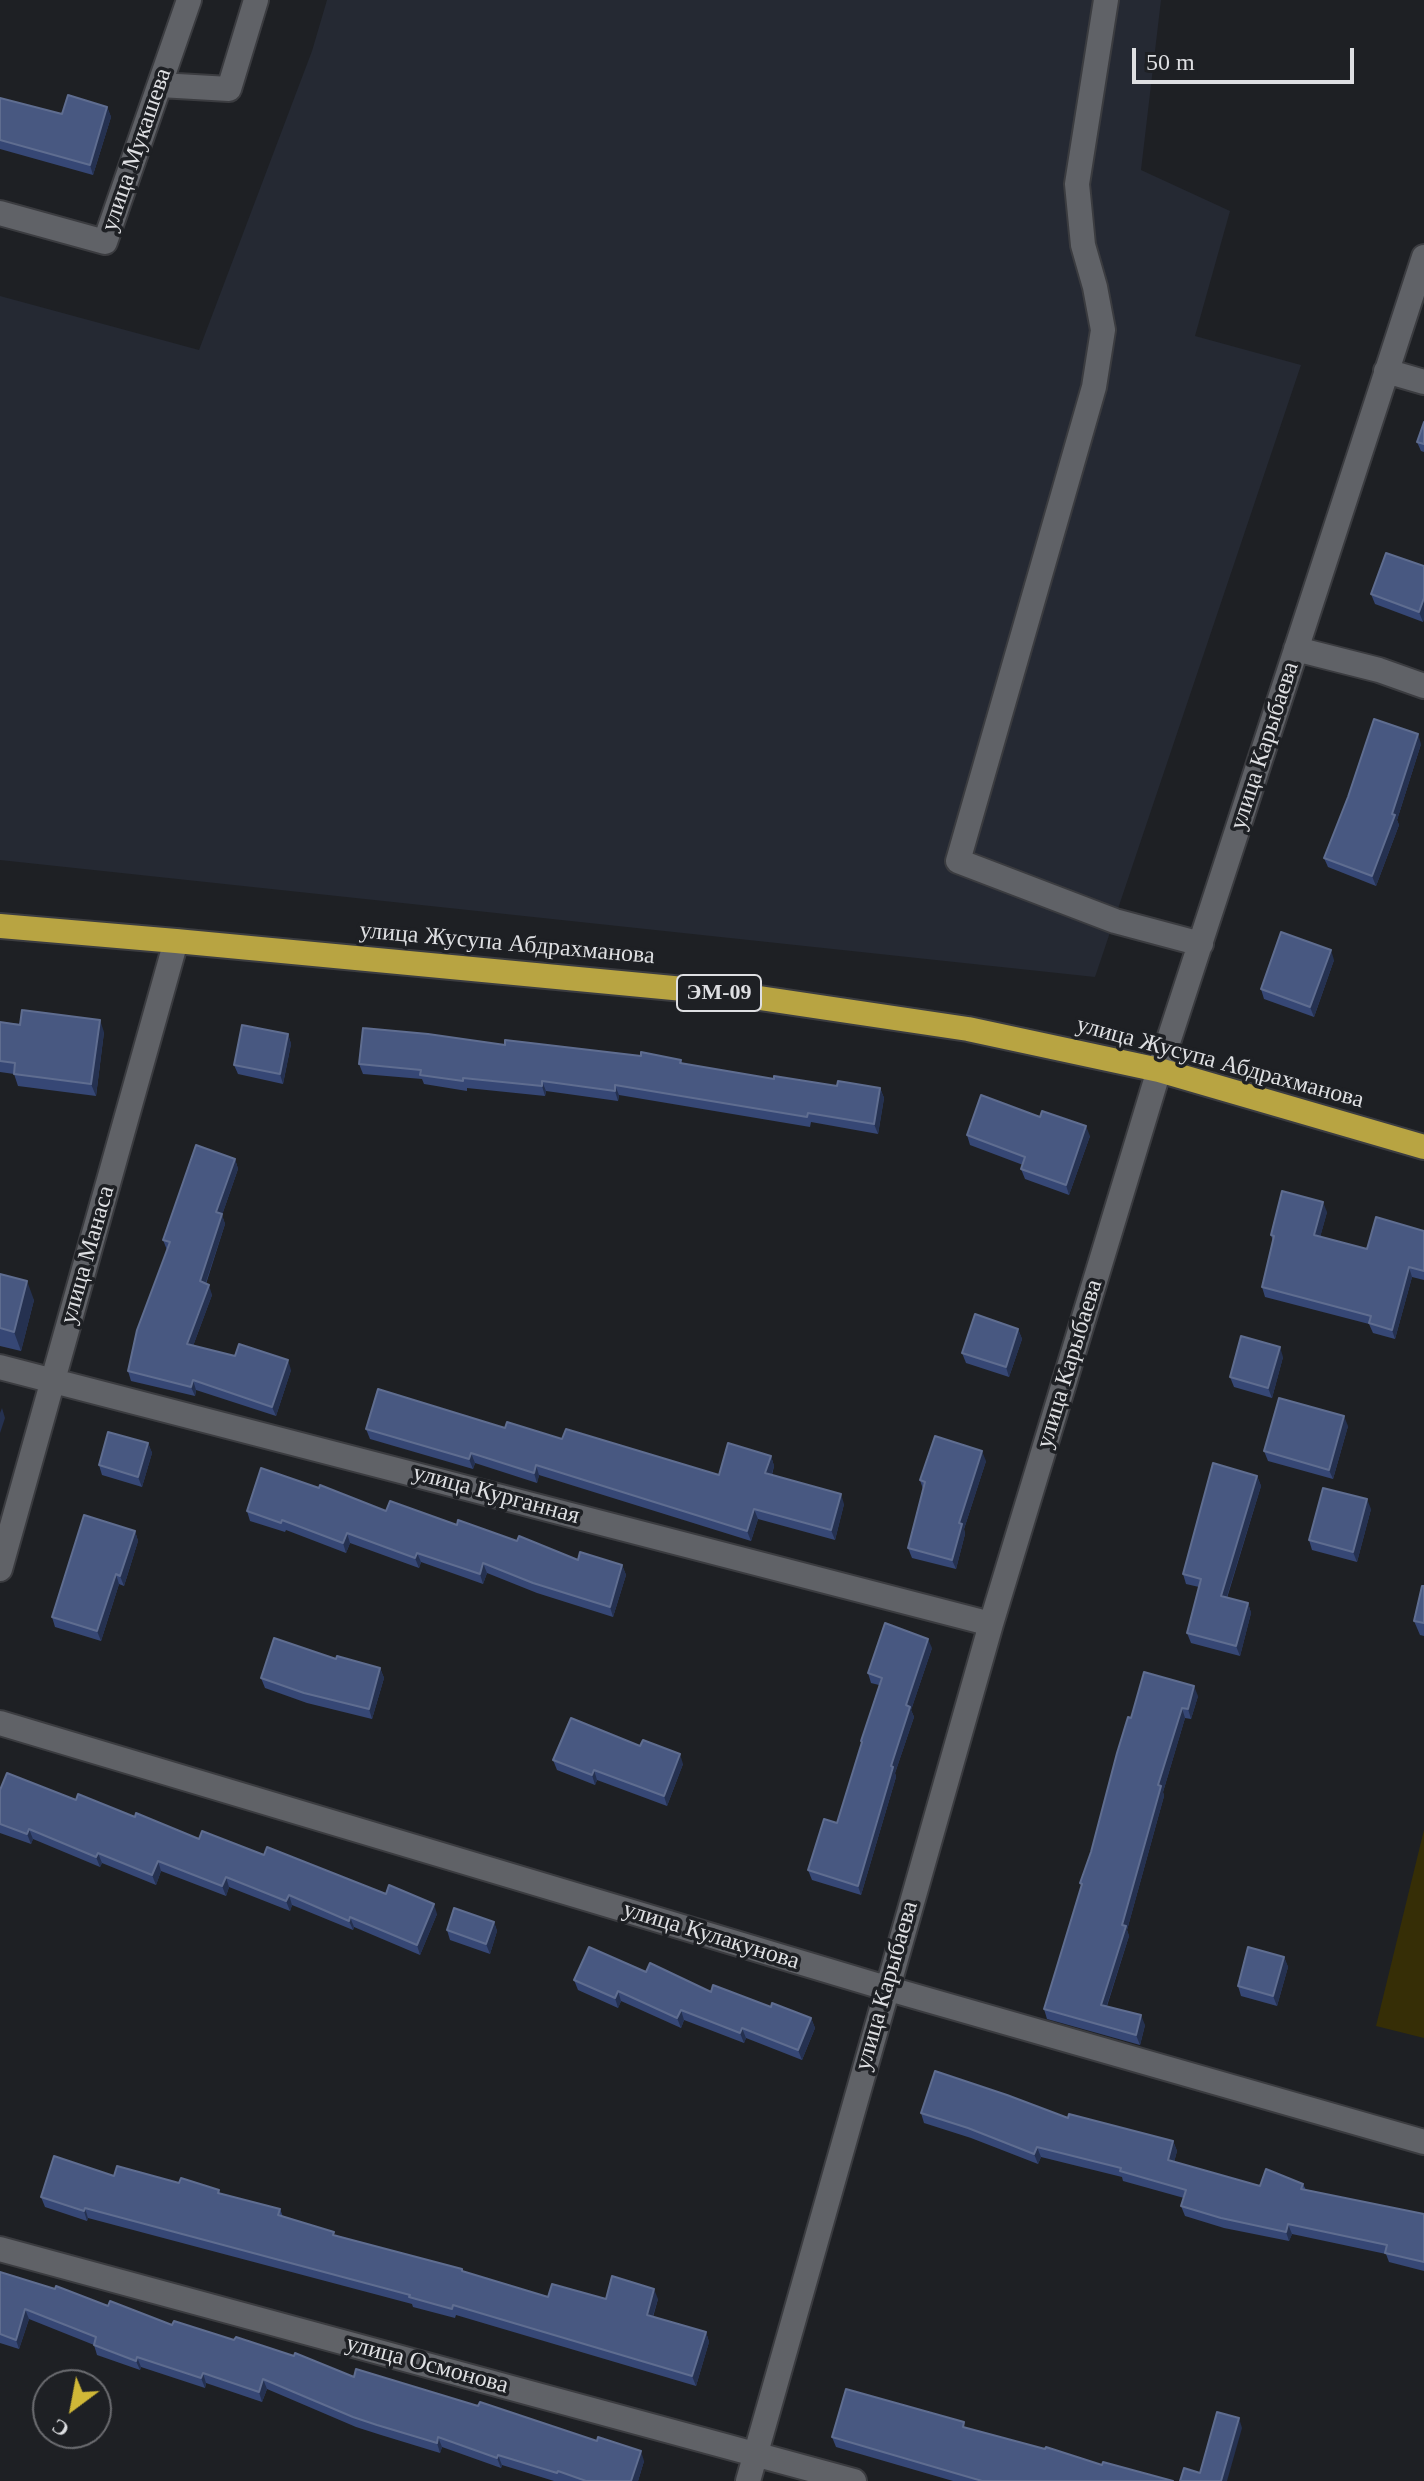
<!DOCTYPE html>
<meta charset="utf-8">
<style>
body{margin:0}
#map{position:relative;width:1424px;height:2481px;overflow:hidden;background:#1e2024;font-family:Georgia,serif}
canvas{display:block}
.north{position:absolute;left:32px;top:2369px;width:80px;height:80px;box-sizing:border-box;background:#1e2024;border:2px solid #6b6c70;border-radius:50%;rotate:212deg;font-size:22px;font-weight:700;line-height:32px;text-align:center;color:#dedfe2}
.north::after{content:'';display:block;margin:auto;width:28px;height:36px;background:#d0b837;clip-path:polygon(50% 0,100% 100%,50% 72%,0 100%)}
.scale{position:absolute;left:1132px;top:48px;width:222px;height:36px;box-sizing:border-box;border:4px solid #dedfe2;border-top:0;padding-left:10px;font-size:24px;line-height:28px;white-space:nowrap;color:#dedfe2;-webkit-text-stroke:6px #1e2024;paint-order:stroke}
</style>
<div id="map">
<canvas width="1424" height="2481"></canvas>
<div class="north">С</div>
<div class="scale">50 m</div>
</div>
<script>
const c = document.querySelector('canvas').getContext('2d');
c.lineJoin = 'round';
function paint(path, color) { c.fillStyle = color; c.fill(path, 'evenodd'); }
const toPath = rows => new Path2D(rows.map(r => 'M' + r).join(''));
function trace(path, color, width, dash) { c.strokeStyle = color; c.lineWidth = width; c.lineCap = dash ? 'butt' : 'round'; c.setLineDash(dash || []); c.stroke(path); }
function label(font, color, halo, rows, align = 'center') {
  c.font = font + ' Georgia,serif'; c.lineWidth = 7; c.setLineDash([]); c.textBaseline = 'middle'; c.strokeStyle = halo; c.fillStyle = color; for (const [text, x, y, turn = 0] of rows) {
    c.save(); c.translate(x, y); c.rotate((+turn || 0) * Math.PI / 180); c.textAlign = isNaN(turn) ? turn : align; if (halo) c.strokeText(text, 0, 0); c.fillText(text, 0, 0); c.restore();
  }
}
const built = toPath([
 [327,0,1161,0,1141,170,1230,211,1195,336,1301,365,1095,977,0,860,0,296,199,350,312,51]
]);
const green = toPath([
 [1424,1830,1424,2038,1376,2026]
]);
const minor = toPath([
 [1106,0,1077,184,1083,245,1095,287,1103,330,1094,387,958,861,1115,921,1201,944],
 [160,85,229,89,256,0],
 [0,213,105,242,189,0],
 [1386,371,1424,382],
 [1296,649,1379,670,1424,686],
 [0,1367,991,1624],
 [0,1569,176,941],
 [0,1723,886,1988,1424,2142],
 [0,2249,854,2481],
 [748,2481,991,1624,1159,1070,1424,257]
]);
const highway = toPath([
 [0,926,176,941,726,993,968,1029,1159,1070,1424,1147]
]);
const wall = toPath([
 [0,98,62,114,107,107,111,117,93,175,0,149],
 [1424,422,1424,452,1421,451,1417,442],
 [1424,566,1424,618,1423,622,1375,604,1371,594],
 [1421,744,1397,820,1399,825,1376,886,1328,867,1324,858],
 [1334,960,1314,1017,1264,999,1261,989],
 [0,1022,104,1032,96,1096,18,1086,14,1074,0,1072],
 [288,1034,291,1044,283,1084,238,1074,234,1065],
 [505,1045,681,1060,682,1063,774,1079,837,1086,880,1088,884,1098,878,1134,811,1122,810,1127,619,1095,618,1101,546,1091,545,1096,467,1088,467,1091,424,1084,422,1079,363,1074,359,1064],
 [967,1135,1090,1136,1069,1195,1025,1179,1021,1169,1023,1165,970,1145],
 [235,1159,238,1169,222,1215,225,1224,206,1284,212,1295,193,1346,291,1370,276,1416,196,1390,195,1396,131,1381,128,1371,167,1250,163,1240],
 [1327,1212,1320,1237,1367,1249,1424,1231,1424,1280,1412,1277,1395,1339,1373,1333,1369,1324,1265,1297,1262,1287,1273,1241,1271,1235],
 [0,1274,34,1300,21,1351,0,1346],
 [1018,1329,1022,1339,1009,1377,966,1363,962,1353],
 [1283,1357,1272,1398,1234,1387,1230,1377],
 [1348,1426,1333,1479,1268,1461,1264,1451],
 [505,1428,562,1439,719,1475,771,1456,774,1466,772,1475,844,1504,835,1540,758,1519,751,1541,539,1475,537,1483,475,1463,473,1469,370,1439,366,1429],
 [148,1443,152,1453,142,1487,102,1475,99,1465],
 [986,1461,964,1529,965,1534,956,1569,912,1558,908,1548,923,1489,920,1480],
 [1257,1476,1261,1486,1227,1598,1248,1603,1251,1613,1240,1656,1191,1643,1187,1633,1199,1587,1186,1584,1183,1574],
 [1371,1509,1357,1562,1312,1550,1309,1540],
 [247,1511,386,1511,457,1525,517,1541,578,1560,622,1565,626,1575,613,1617,537,1593,487,1573,483,1584,421,1562,419,1568,350,1543,346,1553,286,1530,285,1532,250,1521],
 [135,1531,138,1541,124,1586,119,1584,101,1641,55,1627,52,1617],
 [1424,1586,1424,1636,1420,1635,1414,1621],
 [932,1648,911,1710,914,1717,895,1773,896,1777,861,1895,812,1880,808,1870,837,1823,862,1744,861,1741,879,1685,871,1683,868,1673],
 [336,1659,380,1668,384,1678,372,1719,307,1703,265,1688,261,1678],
 [1198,1696,1191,1719,1185,1718,1163,1792,1164,1796,1127,1930,1129,1936,1107,2006,1145,2025,1140,2045,1047,2019,1044,2009,1082,1887,1080,1883,1091,1852,1131,1718],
 [640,1746,683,1764,667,1806,597,1780,595,1785,557,1770,553,1760],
 [0,1790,76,1800,135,1817,199,1839,264,1855,437,1914,420,1955,354,1927,353,1930,292,1905,290,1911,229,1887,226,1896,161,1871,156,1885,102,1863,100,1867,33,1839,31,1844,0,1833],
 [494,1922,497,1931,490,1954,450,1940,447,1930],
 [1284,1957,1288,1967,1277,2006,1241,1996,1238,1986],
 [646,1972,711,1992,811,2018,815,2028,802,2060,746,2038,744,2043,684,2020,681,2028,621,2001,618,2008,578,1990,574,1980],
 [921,2113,1068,2118,1173,2141,1177,2151,1174,2162,1260,2186,1303,2184,1306,2190,1424,2214,1424,2271,1389,2262,1386,2254,1292,2234,1289,2241,1224,2228,1185,2216,1181,2206,1184,2198,1123,2181,1122,2177,1041,2157,1038,2164,971,2138,924,2123],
 [114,2176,179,2183,219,2190,220,2193,280,2209,283,2217,335,2235,462,2269,463,2271,548,2297,658,2299,653,2317,706,2332,709,2342,696,2386,456,2315,455,2318,413,2307,412,2304,88,2218,87,2221,45,2207,41,2197],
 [0,2272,172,2325,644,2461,638,2481,554,2481,502,2465,501,2468,442,2447,440,2453,381,2435,356,2427,267,2389,262,2402,206,2383,205,2388,141,2367,140,2370,97,2355,94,2345,29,2319,19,2349,0,2343],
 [966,2428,1102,2465,1173,2481,953,2481,836,2447,832,2437]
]);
const shadedWall = toPath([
 [107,107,111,117,93,175,90,165],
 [1424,598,1424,618,1423,622,1419,612],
 [1418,734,1421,744,1397,820,1399,825,1376,886,1372,876],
 [1331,950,1334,960,1314,1017,1310,1007],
 [100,1020,104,1032,96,1096,91,1084],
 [288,1034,291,1044,283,1084,280,1074],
 [542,1081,546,1091,545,1096,542,1086],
 [615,1085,619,1095,618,1101,615,1091],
 [880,1088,884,1098,878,1134,874,1124],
 [1086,1126,1090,1136,1069,1195,1066,1185],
 [235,1159,238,1169,222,1215,225,1224,203,1291,200,1281,216,1212],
 [1323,1202,1327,1212,1318,1245,1314,1235],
 [1409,1267,1412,1277,1395,1339,1392,1330],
 [27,1281,34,1300,21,1351,14,1332],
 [209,1285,212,1295,190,1354,187,1344],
 [1018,1329,1022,1339,1009,1377,1006,1367],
 [1280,1347,1283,1357,1272,1398,1268,1388],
 [288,1360,291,1370,276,1416,272,1407],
 [193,1380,196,1390,195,1396,191,1387],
 [2,1408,5,1418,0,1433,0,1413],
 [1344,1416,1348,1426,1333,1479,1329,1470],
 [148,1443,152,1453,142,1487,138,1477],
 [982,1451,986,1461,964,1529,965,1534,956,1569,952,1560,959,1523],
 [471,1453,475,1463,473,1469,469,1459],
 [771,1456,774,1466,769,1483,765,1473],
 [536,1465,539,1475,537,1483,534,1473],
 [1257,1476,1261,1486,1224,1606,1221,1596],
 [841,1494,844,1504,835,1540,831,1530],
 [1367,1499,1371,1509,1357,1562,1353,1552],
 [754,1509,758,1519,751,1541,747,1531],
 [135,1531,138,1541,124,1586,120,1576],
 [347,1533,350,1543,346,1553,343,1543],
 [417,1553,421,1562,419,1568,415,1558],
 [483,1563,487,1573,483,1584,480,1574],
 [622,1565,626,1575,613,1617,610,1607],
 [116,1574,119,1584,101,1641,97,1631],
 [1248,1603,1251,1613,1240,1656,1236,1646],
 [928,1639,932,1648,911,1710,914,1717,895,1773,896,1777,861,1895,858,1886,906,1705],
 [380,1668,384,1678,372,1719,369,1709],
 [1194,1686,1198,1696,1191,1719,1188,1709],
 [1182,1708,1185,1718,1163,1792,1164,1796,1127,1930,1129,1936,1104,2014,1101,2005,1158,1785],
 [680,1754,683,1764,667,1806,664,1796],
 [594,1770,597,1780,595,1785,592,1775],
 [29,1829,33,1839,31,1844,27,1834],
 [98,1853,102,1863,100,1867,96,1857],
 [158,1861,161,1871,156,1885,152,1875],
 [226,1877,229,1887,226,1896,222,1886],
 [289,1895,292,1905,290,1911,286,1901],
 [434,1904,437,1914,420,1955,417,1945],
 [350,1917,354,1927,353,1930,349,1921],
 [494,1922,497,1931,490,1954,486,1944],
 [1284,1957,1288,1967,1277,2006,1273,1996],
 [618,1991,621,2001,618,2008,615,1998],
 [681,2010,684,2020,681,2028,677,2018],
 [1141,2015,1145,2025,1140,2045,1136,2035],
 [811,2018,815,2028,802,2060,798,2050],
 [742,2028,746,2038,744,2043,740,2033],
 [1173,2141,1177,2151,1172,2170,1168,2160],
 [1037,2147,1041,2157,1038,2164,1034,2154],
 [85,2208,88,2218,87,2221,84,2211],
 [1288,2224,1292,2234,1289,2241,1286,2232],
 [654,2289,658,2299,650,2325,647,2315],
 [25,2309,29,2319,19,2349,16,2340],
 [706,2332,709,2342,696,2386,692,2376],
 [137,2357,141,2367,140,2370,136,2361],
 [203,2373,206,2383,205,2388,201,2378],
 [263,2379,267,2389,262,2402,259,2392],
 [1239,2418,1242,2428,1227,2481,1221,2481],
 [438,2437,442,2447,440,2453,437,2443],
 [641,2451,644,2461,638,2481,631,2481],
 [498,2455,502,2465,501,2468,497,2458]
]);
const building = toPath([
 [68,95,107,107,90,165,0,140,0,98,62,114,68,95],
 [1424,422,1424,444,1417,442,1424,422],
 [1386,553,1424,566,1424,598,1419,612,1371,594,1386,553],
 [1374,719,1418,734,1392,814,1395,815,1372,876,1324,858,1348,797,1374,719],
 [1281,932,1331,950,1310,1007,1261,989,1281,932],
 [22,1010,100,1020,91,1084,14,1074,15,1063,0,1061,0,1022,20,1025,22,1010],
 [242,1025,288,1034,280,1074,234,1065,242,1025],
 [363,1028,428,1034,505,1045,505,1040,641,1056,641,1052,681,1060,680,1063,774,1079,774,1076,837,1086,838,1081,880,1088,874,1124,808,1113,807,1117,615,1085,615,1091,542,1081,542,1086,463,1078,463,1081,420,1075,421,1070,359,1064,363,1028],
 [981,1095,1040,1117,1042,1111,1086,1126,1066,1185,1021,1169,1025,1157,967,1135,981,1095],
 [196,1145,235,1159,216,1212,222,1214,200,1281,209,1285,187,1344,235,1356,239,1344,288,1360,272,1407,193,1380,191,1387,128,1371,137,1330,170,1242,163,1240,196,1145],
 [1282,1191,1323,1202,1314,1235,1367,1249,1376,1217,1424,1231,1424,1271,1409,1267,1392,1330,1369,1323,1371,1316,1262,1287,1274,1236,1271,1235,1282,1191],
 [0,1274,27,1281,14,1332,0,1328,0,1274],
 [975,1314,1018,1329,1006,1367,962,1353,975,1314],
 [1241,1336,1280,1347,1268,1388,1230,1377,1241,1336],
 [378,1389,505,1428,507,1422,562,1439,566,1429,719,1475,728,1443,771,1456,765,1473,841,1494,831,1530,754,1509,747,1531,536,1465,534,1473,471,1453,469,1459,366,1429,378,1389],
 [1279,1398,1344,1416,1329,1470,1264,1451,1279,1398],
 [108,1432,148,1443,138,1477,99,1465,108,1432],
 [935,1436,982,1451,959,1523,962,1524,952,1560,908,1548,925,1482,920,1480,935,1436],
 [1213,1463,1257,1476,1221,1596,1248,1603,1236,1646,1187,1633,1201,1579,1183,1574,1213,1463],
 [261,1468,319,1488,320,1485,386,1511,390,1501,457,1525,458,1520,517,1541,519,1536,578,1560,580,1552,622,1565,610,1607,533,1583,483,1563,480,1574,417,1553,415,1558,347,1533,343,1543,282,1520,281,1523,247,1511,261,1468],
 [1323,1488,1367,1499,1353,1552,1309,1540,1323,1488],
 [84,1515,135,1531,120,1576,116,1574,97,1631,52,1617,84,1515],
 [1422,1586,1424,1586,1424,1623,1414,1621,1422,1586],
 [885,1623,928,1639,906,1705,910,1707,891,1766,893,1767,858,1886,808,1870,824,1819,837,1823,862,1742,861,1741,882,1678,868,1673,885,1623],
 [274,1638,336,1659,337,1656,380,1668,369,1709,304,1693,261,1678,274,1638],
 [1144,1672,1194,1686,1188,1709,1182,1708,1158,1785,1161,1786,1122,1925,1126,1926,1101,2005,1141,2015,1136,2035,1044,2009,1082,1884,1080,1883,1091,1852,1117,1753,1128,1717,1131,1718,1144,1672],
 [571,1718,640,1746,643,1740,680,1754,664,1796,594,1770,592,1775,553,1760,571,1718],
 [7,1773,76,1800,78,1794,135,1817,136,1813,199,1839,202,1831,264,1855,267,1847,386,1894,389,1885,434,1904,417,1945,350,1917,349,1921,289,1895,286,1901,226,1877,222,1886,158,1861,152,1875,98,1853,96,1857,29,1829,27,1834,0,1824,0,1790,7,1773],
 [454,1908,494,1922,486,1944,447,1930,454,1908],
 [589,1947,646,1972,650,1963,711,1992,713,1985,771,2007,772,2003,811,2018,798,2050,742,2028,740,2033,681,2010,677,2018,618,1991,615,1998,574,1980,589,1947],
 [1248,1947,1284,1957,1273,1996,1238,1986,1248,1947],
 [935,2071,1007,2095,1068,2118,1069,2114,1173,2141,1168,2160,1260,2186,1266,2169,1303,2184,1301,2189,1424,2214,1424,2262,1385,2253,1387,2245,1288,2224,1286,2232,1221,2218,1181,2206,1186,2190,1120,2171,1121,2168,1037,2147,1034,2154,968,2128,921,2113,935,2071],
 [54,2156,114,2176,117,2166,179,2183,181,2178,219,2190,218,2193,280,2209,278,2215,334,2232,333,2235,462,2269,462,2271,548,2297,552,2284,606,2299,612,2276,654,2289,647,2315,706,2332,692,2376,453,2305,452,2309,409,2297,410,2295,85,2208,84,2211,41,2197,54,2156],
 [0,2272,55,2289,56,2286,108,2306,110,2301,172,2325,174,2321,234,2340,236,2337,294,2356,295,2353,354,2377,356,2369,478,2406,480,2402,597,2441,598,2437,641,2451,631,2481,586,2481,558,2471,557,2473,498,2455,497,2458,438,2437,437,2443,377,2425,353,2417,263,2379,259,2392,203,2373,201,2378,137,2357,136,2361,94,2345,96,2337,25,2309,16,2340,0,2334,0,2272],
 [846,2389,964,2422,963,2427,1045,2449,1046,2447,1102,2465,1103,2462,1173,2481,982,2481,832,2437,846,2389],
 [1217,2412,1239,2418,1221,2481,1180,2481,1184,2468,1200,2473,1217,2412]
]);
const shields = [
 [719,993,84]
];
const shieldNames = [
 ["ЭМ-09",719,993]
];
const streetNames = [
 ["улица Мукашева",137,150,-71],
 ["улица Карыбаева",1265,746,-72],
 ["улица Жусупа Абдрахманова",507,944,5],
 ["улица Жусупа Абдрахманова",1220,1063,15],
 ["улица Манаса",88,1255,-74],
 ["улица Карыбаева",1070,1364,-73],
 ["улица Курганная",496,1495,15],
 ["улица Кулакунова",711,1936,17],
 ["улица Карыбаева",887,1986,-74],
 ["улица Осмонова",427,2365,15]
];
paint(built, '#252933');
paint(green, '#362e06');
trace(minor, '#3b3c40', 28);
trace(highway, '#3b3c40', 28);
trace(minor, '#606267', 24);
trace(highway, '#b8a442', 24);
paint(wall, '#364775');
paint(shadedWall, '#253150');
paint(building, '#485881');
trace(building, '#5f6d90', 2);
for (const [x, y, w] of shields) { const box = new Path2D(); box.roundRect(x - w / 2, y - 18, w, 36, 6); c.fillStyle = '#1e2024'; c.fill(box); trace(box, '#dedfe2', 2); }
label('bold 22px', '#dedfe2', null, shieldNames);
label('24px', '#dedfe2', '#1e2024', streetNames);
</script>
